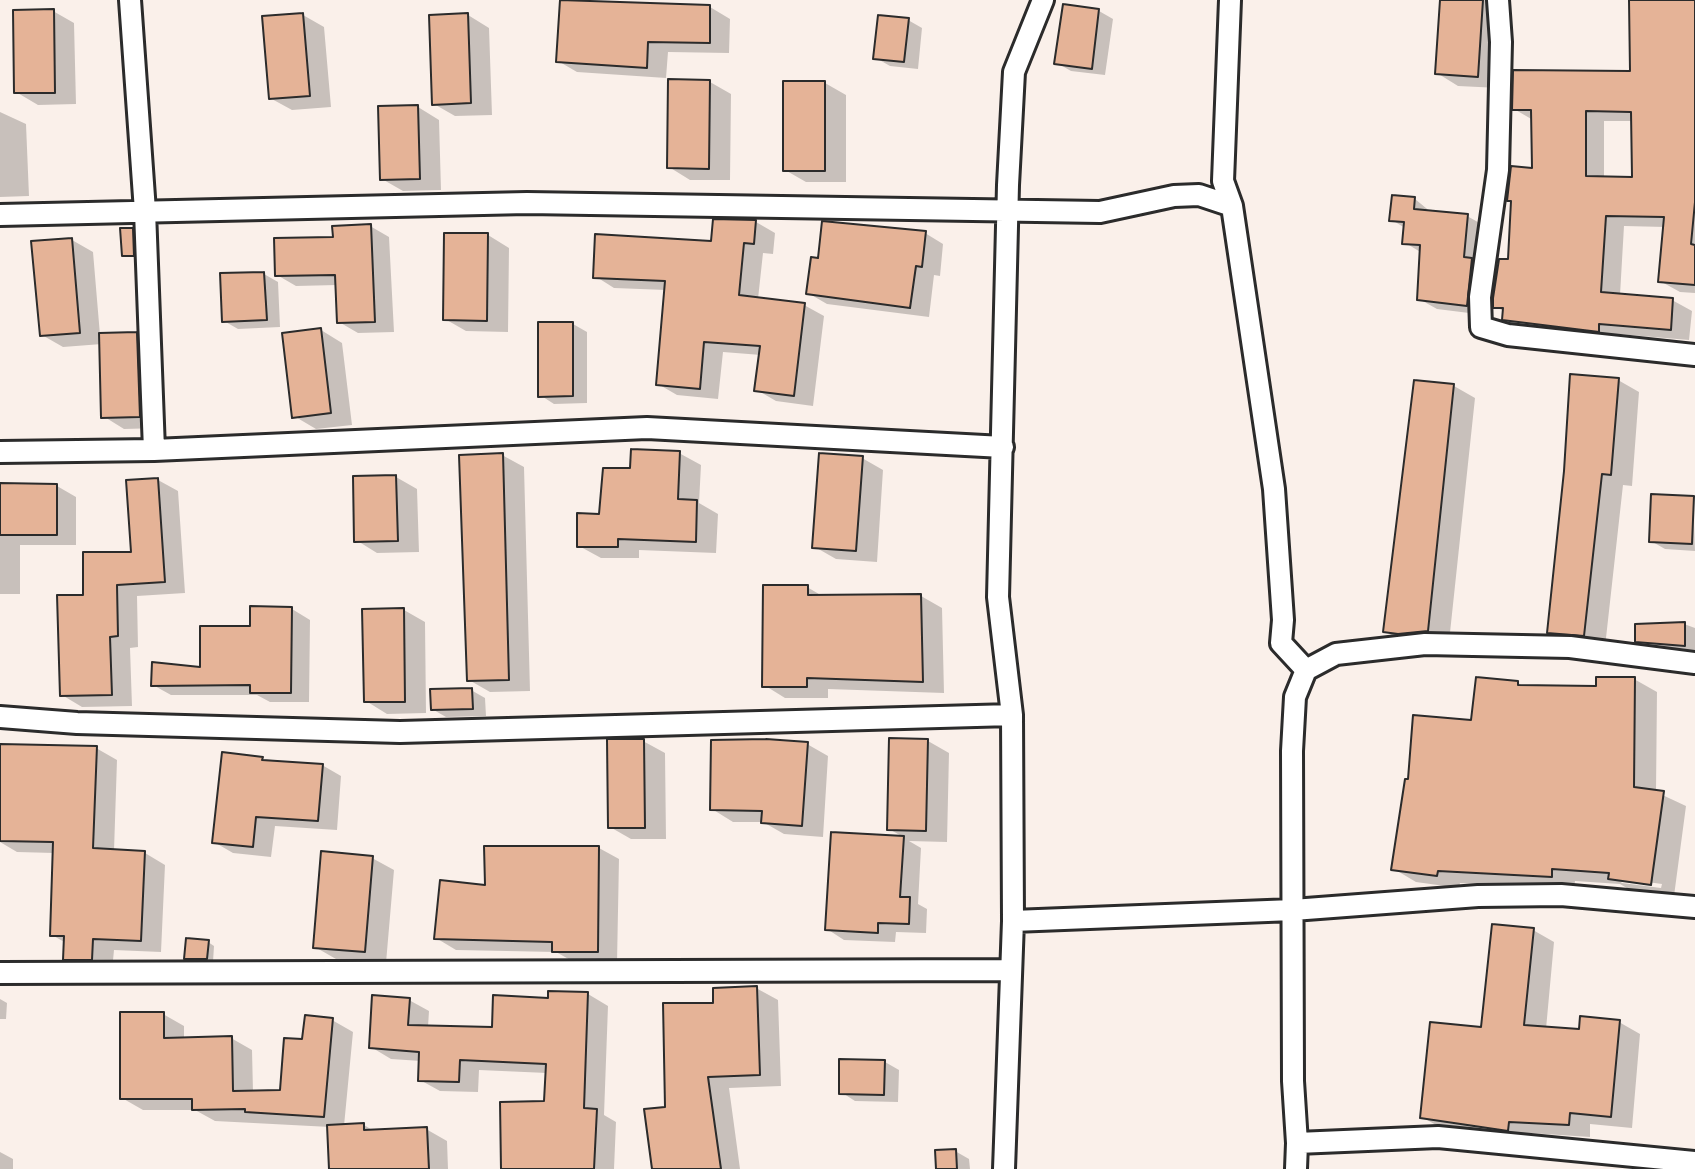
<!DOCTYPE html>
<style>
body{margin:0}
canvas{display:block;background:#faf0ea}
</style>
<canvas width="1695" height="1169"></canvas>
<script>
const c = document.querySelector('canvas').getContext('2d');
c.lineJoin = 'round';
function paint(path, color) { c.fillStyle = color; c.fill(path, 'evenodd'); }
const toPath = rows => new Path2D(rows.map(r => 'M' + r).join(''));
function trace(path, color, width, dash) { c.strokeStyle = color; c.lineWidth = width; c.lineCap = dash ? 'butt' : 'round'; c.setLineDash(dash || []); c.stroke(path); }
const shadow = toPath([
 [562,0,710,7,730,19,729,53,668,52,666,78,577,72,558,61],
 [1442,0,1495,0,1499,88,1458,86,1437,73],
 [1631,0,1695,0,1695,293,1680,292,1660,281,1665,227,1624,226,1620,295,1672,300,1692,311,1689,340,1618,334,1618,341,1524,330,1504,319,1505,312,1495,306,1534,170,1533,120,1514,109,1632,73],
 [1604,121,1633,121,1634,179,1604,178],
 [53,11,74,23,76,104,38,105,16,92],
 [1099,11,1113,19,1105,75,1071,71,1057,63],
 [303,15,324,27,331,107,292,110,270,98],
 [468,15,489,28,492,115,455,116,434,104],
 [908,20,922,28,918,69,890,66,876,58],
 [710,82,731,94,730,180,690,180,669,167],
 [825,83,846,95,846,182,806,182,785,170],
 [418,107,439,120,441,190,403,191,382,179],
 [0,112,26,124,29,196,0,197],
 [1415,199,1432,213,1467,216,1485,226,1485,315,1437,309,1419,299,1422,253,1404,242,1405,228,1392,220],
 [756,222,775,233,773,254,763,253,758,299,804,305,824,316,813,406,776,401,757,390,761,355,723,352,718,399,677,395,658,384,666,290,614,288,595,276,713,243],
 [370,226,389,237,394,332,358,333,339,322,337,285,296,286,277,275,335,239],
 [132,230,138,233,139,258,124,255],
 [925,233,943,244,940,276,934,275,929,317,827,304,808,293],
 [488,235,509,248,508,332,466,331,445,319],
 [72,240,93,252,100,335,136,334,157,346,160,428,124,429,103,416,102,344,63,347,42,335],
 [264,274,278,282,280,327,238,329,224,321],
 [573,324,587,332,587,403,554,404,540,395],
 [321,330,342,343,352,425,316,429,294,416],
 [1618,380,1639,392,1632,486,1623,485,1605,647,1570,644,1549,632],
 [1454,386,1475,398,1449,642,1406,644,1385,631,1404,462,1408,463],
 [679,453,701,465,699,503,718,514,716,553,639,550,639,558,601,558,579,546,632,470],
 [502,455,524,467,530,691,490,692,469,680],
 [862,458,883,470,877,562,836,559,815,547],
 [396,477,417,489,419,552,377,553,356,540],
 [158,480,178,491,185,593,137,596,138,647,130,648,132,706,82,707,62,695,85,597,133,554],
 [0,486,57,486,76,497,76,545,20,545,20,594,0,594],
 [1693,498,1695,551,1665,549,1651,541],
 [807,587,824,597,921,596,942,608,944,693,828,689,828,698,785,698,764,685],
 [292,609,310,620,309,702,270,702,257,695,171,695,153,685,202,670,252,628],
 [404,610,425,622,426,713,387,714,366,701],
 [1684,624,1695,628,1695,651,1651,649,1637,641],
 [1634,679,1657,692,1656,792,1686,806,1674,896,1632,891,1620,884,1575,881,1574,889,1460,883,1459,888,1416,882,1394,869,1472,722,1518,683,1525,687,1598,688],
 [1617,878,1662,884,1661,888,1622,883],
 [471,690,485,698,486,716,446,717,432,709],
 [643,741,665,753,666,839,631,839,610,827],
 [928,741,949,753,947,842,909,841,921,848,918,904,927,909,926,933,896,932,895,942,844,940,827,929,833,834,905,838,889,829],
 [807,744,828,756,823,837,784,834,763,822,733,822,712,809],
 [0,746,96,748,117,760,114,851,145,853,165,865,161,952,114,950,112,971,86,971,65,959,66,943,52,935,54,853,17,852,0,842],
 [262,759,322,765,341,776,337,830,275,826,271,857,233,853,214,842],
 [599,848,619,859,617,963,574,962,556,952,456,950,436,938,487,887],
 [372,858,394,870,386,963,336,959,315,947],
 [1533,930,1554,942,1546,1029,1581,1031,1619,1022,1640,1034,1632,1128,1590,1124,1590,1137,1530,1133,1529,1142,1443,1129,1422,1117,1483,1030],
 [208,942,214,946,213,962,186,958],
 [756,988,778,1000,781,1086,729,1088,740,1169,654,1169,667,1108,716,1005],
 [550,993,588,994,608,1006,604,1115,616,1122,614,1169,503,1169,546,1103,547,1073,479,1070,478,1092,440,1091,420,1080,421,1061,391,1059,371,1047,409,1000,429,1011,428,1027,494,1029,550,1000],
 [0,999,7,1003,6,1019,0,1019],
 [163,1014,184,1026,184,1039,231,1038,252,1050,253,1092,281,1092,304,1042,332,1020,353,1032,344,1126,364,1125,374,1131,426,1129,447,1141,448,1169,331,1169,330,1127,215,1121,195,1110,143,1110,122,1098],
 [885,1062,899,1070,898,1102,855,1101,841,1092],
 [955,1151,969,1159,970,1169,938,1169],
 [0,1152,13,1159,13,1169,0,1169]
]);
const building = toPath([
 [560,0,710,5,710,43,648,42,647,68,556,62,560,0],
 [1440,0,1483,0,1478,77,1435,74,1440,0],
 [1629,0,1695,0,1695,202,1691,244,1695,245,1695,285,1658,282,1664,217,1606,216,1601,292,1673,298,1671,330,1599,324,1599,332,1502,320,1503,308,1493,308,1493,298,1499,259,1508,259,1511,201,1507,201,1511,166,1532,168,1531,110,1512,110,1513,70,1630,71,1629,0],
 [1586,111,1631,112,1632,177,1586,176,1586,111],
 [1063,4,1099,9,1092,69,1054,64,1063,4],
 [54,9,55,93,14,93,13,10,54,9],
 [303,13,310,96,269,99,262,16,303,13],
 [468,13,471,103,432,105,429,15,468,13],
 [878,15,909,18,904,62,873,59,878,15],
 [668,79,710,80,709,169,667,168,668,79],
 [783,81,825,81,825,171,783,171,783,81],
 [418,105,420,179,380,180,378,106,418,105],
 [1392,195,1415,197,1414,209,1468,214,1464,257,1472,258,1467,306,1417,300,1420,245,1402,244,1404,222,1389,221,1392,195],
 [713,219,756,220,754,244,744,243,739,295,805,303,794,396,754,391,760,346,704,342,700,389,656,385,665,281,593,278,595,234,711,241,713,219],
 [822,221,926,231,922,267,916,266,910,308,806,294,811,257,818,258,822,221],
 [371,224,375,322,337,323,335,275,275,276,274,238,333,237,332,226,371,224],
 [120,228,133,228,134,256,122,256,120,228],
 [444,233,488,233,487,321,443,320,444,233],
 [72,238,80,333,40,336,31,241,72,238],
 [264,272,267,320,222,322,220,273,264,272],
 [538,322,573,322,573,396,538,397,538,322],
 [321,328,331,413,292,418,282,333,321,328],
 [137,332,140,417,101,418,99,333,137,332],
 [1570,374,1619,378,1611,475,1602,474,1584,636,1547,633,1564,471,1570,374],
 [1414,380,1454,384,1428,631,1398,634,1383,632,1414,380],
 [631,449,680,451,678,499,697,500,696,542,618,539,618,547,577,547,577,513,599,514,603,468,630,468,631,449],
 [503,453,509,680,467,681,459,455,503,453],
 [819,453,863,456,856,551,812,548,819,453],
 [396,475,398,541,354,542,353,476,396,475],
 [158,478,165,582,117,585,118,636,110,637,112,695,60,696,57,595,83,595,83,552,131,552,126,480,158,478],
 [0,483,57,484,57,535,0,535,0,483],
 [1651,494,1694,496,1692,544,1649,542,1651,494],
 [763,585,808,585,808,595,921,594,923,682,807,678,807,687,762,687,763,585],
 [250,606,292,607,291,693,250,693,250,685,151,686,152,662,200,667,200,626,250,626,250,606],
 [404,608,405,702,364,702,362,609,404,608],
 [1685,622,1685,646,1635,642,1635,624,1685,622],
 [1476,677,1518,681,1518,685,1596,686,1596,677,1635,677,1634,787,1664,791,1651,885,1608,879,1609,873,1552,869,1552,877,1438,871,1437,876,1391,870,1405,779,1408,779,1413,715,1471,720,1476,677],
 [472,688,473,709,431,710,430,689,472,688],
 [889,738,928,739,926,831,887,830,889,738],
 [607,739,644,739,645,828,608,828,607,739],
 [766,739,808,742,802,826,761,823,762,811,710,810,711,740,766,739],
 [0,744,97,746,93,848,145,851,141,941,93,939,92,960,63,960,64,936,50,936,53,842,0,841,0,744],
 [222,752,263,757,262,760,323,764,318,821,256,817,253,847,212,843,222,752],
 [831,832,904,836,900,897,910,897,909,924,878,923,878,933,825,930,831,832],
 [484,846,599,846,598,952,552,952,552,942,434,939,440,880,485,885,484,846],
 [321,851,373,856,365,952,313,948,321,851],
 [1492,924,1534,928,1524,1025,1579,1029,1580,1016,1620,1020,1611,1117,1570,1113,1569,1125,1509,1122,1508,1131,1420,1118,1430,1022,1481,1027,1492,924],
 [186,938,209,940,207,959,184,959,186,938],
 [757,986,760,1075,708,1077,721,1169,652,1169,644,1109,665,1107,663,1003,713,1003,713,988,757,986],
 [548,991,588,992,584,1108,597,1109,594,1169,501,1169,500,1102,544,1101,546,1064,460,1060,459,1082,418,1081,419,1052,369,1048,372,995,410,998,408,1025,492,1027,493,995,548,998,548,991],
 [120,1012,164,1012,164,1038,232,1036,233,1091,280,1090,284,1038,302,1039,305,1015,333,1018,324,1117,245,1112,245,1109,192,1110,192,1099,120,1099,120,1012],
 [839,1059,885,1060,884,1095,839,1094,839,1059],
 [364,1123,364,1130,427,1127,429,1169,329,1169,327,1125,364,1123],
 [956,1149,957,1169,936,1169,935,1150,956,1149]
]);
const minor = toPath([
 [1230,0,1223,181,1232,206,1274,489,1283,620,1281,643,1306,670],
 [1498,0,1501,42,1498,170,1480,297,1481,327,1508,335,1695,355],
 [0,215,527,203,1100,212,1174,196,1199,195,1232,206],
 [154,450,647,428,1003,447],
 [0,452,154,450,145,211,130,0],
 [0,717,77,723,400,732,1012,715],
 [1013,921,1293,910,1478,896,1561,895,1695,907],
 [0,973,1008,970],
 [1297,1143,1293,1081,1292,751,1295,697,1306,670,1336,654,1425,644,1570,647,1695,663],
 [1004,1169,1013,921,1012,715,998,597,1008,185,1014,72,1043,0],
 [1296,1169,1297,1143,1438,1137,1695,1162]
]);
paint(shadow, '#0003');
paint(building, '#e5b397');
trace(building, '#2b2b2b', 2);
trace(minor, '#2b2b2b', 26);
trace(minor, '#fff', 20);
</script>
